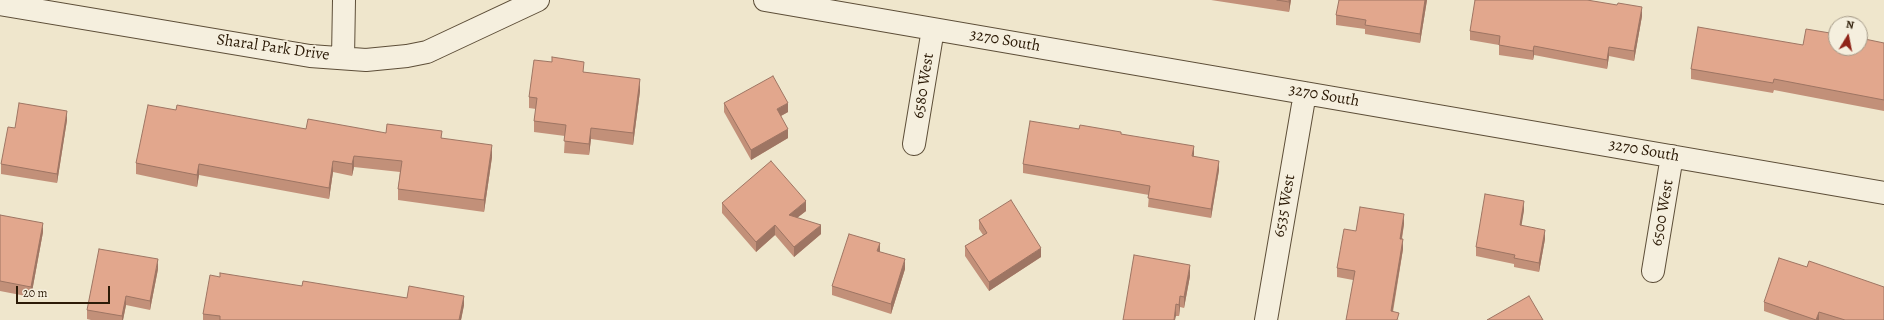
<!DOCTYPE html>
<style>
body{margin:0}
#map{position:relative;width:1884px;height:320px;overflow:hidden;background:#efe6cc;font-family:Alegreya,serif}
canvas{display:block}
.north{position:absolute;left:1828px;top:16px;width:40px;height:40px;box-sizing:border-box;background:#f5efde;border:1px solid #a59a88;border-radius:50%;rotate:10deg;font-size:11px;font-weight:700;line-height:16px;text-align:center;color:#2c1b07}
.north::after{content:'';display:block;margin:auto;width:14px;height:18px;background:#8f2418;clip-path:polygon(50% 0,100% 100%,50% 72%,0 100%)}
.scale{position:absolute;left:16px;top:286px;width:94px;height:18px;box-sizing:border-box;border:2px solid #2c1b07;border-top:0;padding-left:5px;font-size:12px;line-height:14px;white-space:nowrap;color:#2c1b07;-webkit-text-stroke:3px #f5efde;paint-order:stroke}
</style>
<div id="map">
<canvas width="1884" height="320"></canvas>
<div class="north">N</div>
<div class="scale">20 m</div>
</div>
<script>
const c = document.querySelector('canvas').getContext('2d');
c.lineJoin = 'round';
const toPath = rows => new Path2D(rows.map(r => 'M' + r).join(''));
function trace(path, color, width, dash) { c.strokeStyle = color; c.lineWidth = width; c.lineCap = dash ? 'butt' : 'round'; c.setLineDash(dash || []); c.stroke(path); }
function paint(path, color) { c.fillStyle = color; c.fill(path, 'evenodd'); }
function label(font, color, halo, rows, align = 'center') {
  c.font = font + ' Alegreya,serif'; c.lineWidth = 3.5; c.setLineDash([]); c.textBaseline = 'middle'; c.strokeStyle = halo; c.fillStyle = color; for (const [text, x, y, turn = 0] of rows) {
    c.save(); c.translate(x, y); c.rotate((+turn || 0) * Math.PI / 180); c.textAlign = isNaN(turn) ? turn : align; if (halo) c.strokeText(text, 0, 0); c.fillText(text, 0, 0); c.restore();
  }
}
const minor = toPath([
 [765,0,1884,193],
 [0,4,310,56,366,60,407,56,427,52,538,0],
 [343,58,344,0],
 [914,144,933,29],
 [1653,271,1672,156],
 [1266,320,1305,93]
]);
const wall = toPath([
 [1211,0,1291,0,1289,12],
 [1427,0,1420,43,1365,34,1365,29,1336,25,1336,15],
 [1642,16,1634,61,1609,56,1607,69,1534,55,1533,60,1499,55,1499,45,1470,40,1470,31],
 [1884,43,1884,111,1774,90,1773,93,1691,79,1691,69,1803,45],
 [584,72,640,91,633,145,591,139,589,155,564,153,565,136,534,132,534,121,536,109,529,108,529,97],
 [724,103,788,112,781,116,788,138,751,160,724,112],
 [176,110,306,129,442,138,492,157,484,212,398,200,398,189,400,172,354,167,352,176,333,172,329,199,199,175,197,187,136,174,136,163],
 [67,120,57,183,1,174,1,164,15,128],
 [1079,129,1121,134,1194,157,1219,170,1211,218,1148,207,1149,195,1023,173,1023,164],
 [722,203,806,211,797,218,821,234,794,257,775,235,756,252,722,213],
 [1524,210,1521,225,1545,239,1539,272,1514,267,1514,264,1476,256,1476,247],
 [0,215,43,232,31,297,0,291],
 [979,220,1041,257,989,291,965,256,965,246,983,235,979,229],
 [1404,224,1402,239,1403,249,1393,312,1399,320,1353,280,1337,277,1337,268,1356,231],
 [880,252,905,269,891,314,832,295,832,286],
 [158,269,150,310,126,305,123,320,91,320,87,319,87,310],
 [1190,276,1184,308,1180,307,1179,316,1176,316,1123,320],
 [220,277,407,298,464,305,461,320,203,320,203,314],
 [1764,302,1884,320,1790,320,1764,311]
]);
const shadedWall = toPath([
 [1289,0,1291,0,1289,12],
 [1425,0,1427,0,1420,43,1420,34],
 [1642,7,1642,16,1634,61,1634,51],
 [1534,46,1534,55,1533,60,1533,51],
 [1609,47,1609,56,1607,69,1607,60],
 [640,79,640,91,633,145,633,133],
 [788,103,788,112,777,118,777,109],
 [67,111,67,120,57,183,57,174],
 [591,128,591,139,589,155,589,144],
 [788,129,788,138,751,160,751,150],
 [492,145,492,157,484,212,484,200],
 [1194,146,1194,155,1192,166,1192,156],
 [354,156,354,167,352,176,352,164],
 [333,161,333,172,329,199,329,188],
 [1219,161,1219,170,1211,218,1211,209],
 [199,164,199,175,197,187,197,175],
 [806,201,806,211,789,224,789,215],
 [1524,201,1524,210,1520,235,1520,225],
 [1404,214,1404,224,1400,248,1400,239],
 [43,223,43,232,31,297,31,287],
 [775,225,775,235,756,252,756,242],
 [821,225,821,234,794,257,794,247],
 [1545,230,1545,239,1539,272,1539,263],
 [1403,239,1403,249,1391,320,1391,311],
 [880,243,880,253,877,251],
 [1041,248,1041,257,989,291,989,282],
 [158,259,158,269,150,310,150,301],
 [905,259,905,269,891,314,891,304],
 [1190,265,1190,276,1184,308,1184,297],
 [126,296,126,305,123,320,122,320,122,316],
 [464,296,464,305,461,320,459,320],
 [1180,296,1180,307,1179,316,1179,305],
 [1176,304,1176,316,1175,320,1174,320],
 [1819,312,1819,320,1816,320]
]);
const building = toPath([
 [1277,0,1289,0,1289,2,1277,0],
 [1339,0,1425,0,1420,34,1365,25,1366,20,1336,15,1339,0],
 [1475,0,1587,0,1617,5,1618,3,1642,7,1634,51,1609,47,1607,60,1534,46,1533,51,1499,45,1500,36,1470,31,1475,0],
 [1698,27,1803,45,1806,29,1836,34,1836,48,1860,48,1860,38,1884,43,1884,100,1774,79,1773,83,1691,69,1698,27],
 [552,57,584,62,583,72,640,79,633,133,591,128,589,144,564,141,566,125,534,121,537,98,529,97,534,60,552,62,552,57],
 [773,76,788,103,777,109,788,129,751,150,724,103,773,76],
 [19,103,67,111,57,174,1,164,8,127,15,128,19,103],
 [148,105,176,110,177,105,306,129,308,119,386,133,387,124,442,131,441,138,492,145,484,200,398,189,402,161,354,156,352,164,333,161,329,188,199,164,197,175,136,163,148,105],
 [1030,121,1079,129,1080,125,1121,132,1121,134,1194,146,1192,156,1219,161,1211,209,1148,198,1150,186,1023,164,1030,121],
 [771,161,806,201,789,215,821,225,794,247,775,225,756,242,722,203,771,161],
 [1485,194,1524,201,1520,225,1545,230,1539,263,1514,258,1515,255,1476,247,1485,194],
 [1011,200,1041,248,989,282,965,246,987,233,979,220,1011,200],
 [1360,207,1404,214,1400,239,1403,239,1391,311,1399,313,1397,320,1346,320,1355,271,1337,268,1344,229,1356,231,1360,207],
 [0,215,43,223,31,287,0,281,0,215],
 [849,234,880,243,877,251,905,259,891,304,832,286,849,234],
 [99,249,158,259,150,301,126,296,122,316,87,310,99,249],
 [1134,255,1190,265,1184,297,1180,296,1179,305,1176,304,1174,320,1123,320,1134,255],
 [1779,258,1807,267,1809,261,1884,287,1884,320,1845,320,1819,312,1816,320,1764,302,1779,258],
 [220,273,302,286,303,281,407,298,409,286,464,296,459,320,220,320,220,316,203,314,210,275,220,277,220,273],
 [1529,296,1543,320,1487,320,1529,296]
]);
const streetNames = [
 ["3270 South",1005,41,10],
 ["Sharal Park Drive",273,48,8],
 ["6580 West",924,86,-81],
 ["3270 South",1324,96,10],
 ["3270 South",1644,151,10],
 ["6535 West",1285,206,-80],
 ["6500 West",1663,213,-80]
];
trace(minor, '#5d4e38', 24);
trace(minor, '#f5efde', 22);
paint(wall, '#c29079');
paint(shadedWall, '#9e7563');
paint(building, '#e2a78d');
trace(building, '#9e7563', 1);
label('16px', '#2c1b07', '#f5efde', streetNames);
</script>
